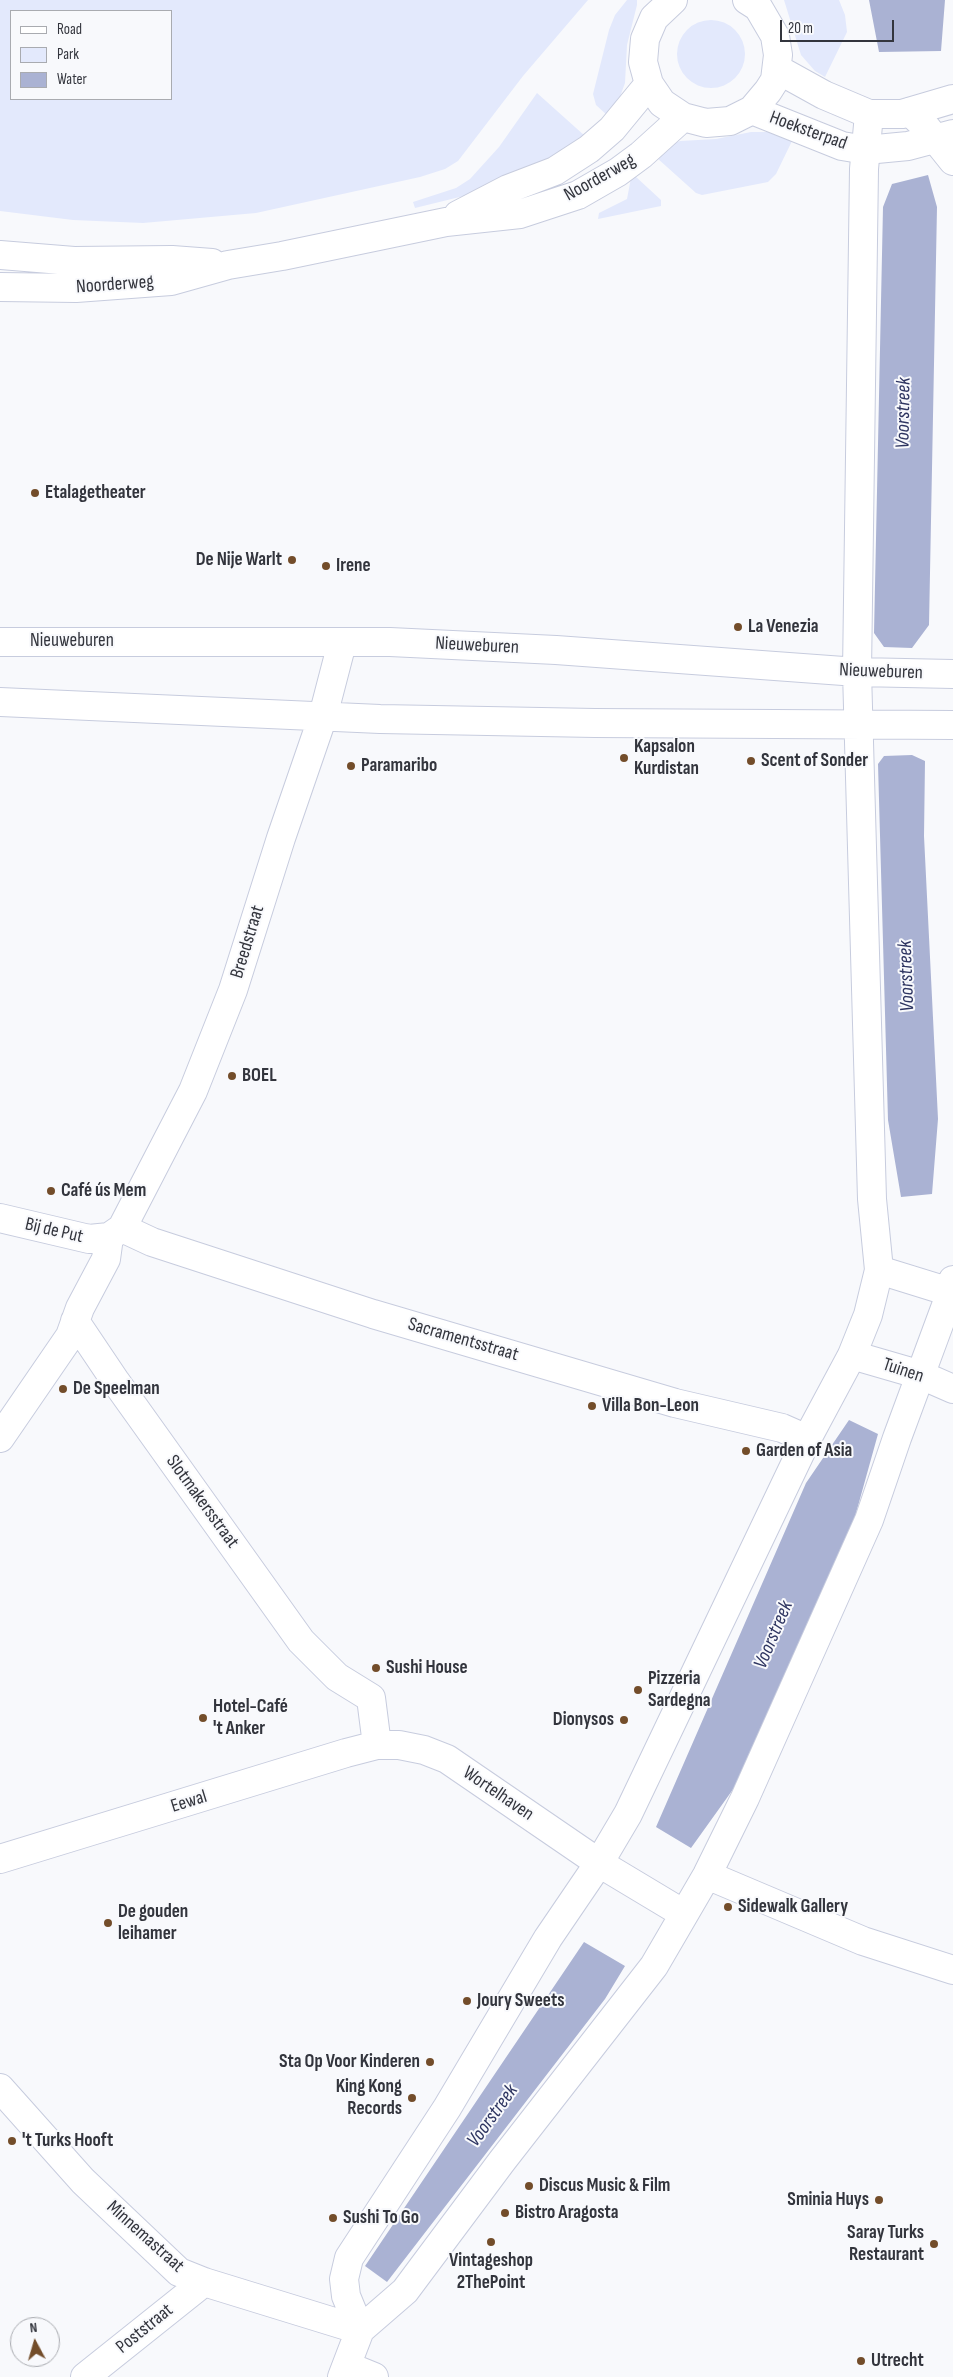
<!DOCTYPE html>
<meta charset="utf-8">
<style>
body{margin:0}
#map{position:relative;width:953px;height:2377px;overflow:hidden;background:#f8f9fc;font-family:"Sofia Sans Condensed",sans-serif}
canvas{display:block}
.legend{position:absolute;left:10px;top:10px;width:162px;height:90px;box-sizing:border-box;background:#f8f9fc;border:1px solid #a9abb0;margin:0;padding:6px 9px;list-style:none;font-size:15px;color:#33353d}
.legend li{display:flex;align-items:center;gap:10px;height:25px}
.legend b{width:25px;border:1px solid #a9abb0}
.north{position:absolute;left:10px;top:2317px;width:50px;height:50px;box-sizing:border-box;background:#f8f9fc;border:1px solid #a9abb0;border-radius:50%;rotate:354deg;font-size:14px;font-weight:700;line-height:20px;text-align:center;color:#33353d}
.north::after{content:'';display:block;margin:auto;width:18px;height:22px;background:#734d2a;clip-path:polygon(50% 0,100% 100%,50% 72%,0 100%)}
.scale{position:absolute;left:780px;top:20px;width:114px;height:22px;box-sizing:border-box;border:2px solid #33353d;border-top:0;padding-left:6px;font-size:15px;line-height:18px;white-space:nowrap;color:#33353d;-webkit-text-stroke:4px #f8f9fc;paint-order:stroke}
</style>
<div id="map">
<canvas width="953" height="2377"></canvas>
<ul class="legend">
<li><b style="height:6px;background:#fff"></b>Road</li>
<li><b style="height:14px;background:#e3e9fc"></b>Park</li>
<li><b style="height:14px;background:#aab2d3"></b>Water</li>
</ul>
<div class="north">N</div>
<div class="scale">20 m</div>
</div>
<script>
const c = document.querySelector('canvas').getContext('2d');
c.lineJoin = 'round';
function paint(path, color) { c.fillStyle = color; c.fill(path, 'evenodd'); }
const toPath = rows => new Path2D(rows.map(r => 'M' + r).join(''));
function trace(path, color, width, dash) { c.strokeStyle = color; c.lineWidth = width; c.lineCap = dash ? 'butt' : 'round'; c.setLineDash(dash || []); c.stroke(path); }
function label(font, color, halo, rows, align = 'center') {
  c.font = font + ' "Sofia Sans Condensed",sans-serif'; c.lineWidth = 4; c.setLineDash([]); c.textBaseline = 'middle'; c.strokeStyle = halo; c.fillStyle = color; for (const [text, x, y, turn = 0] of rows) {
    c.save(); c.translate(x, y); c.rotate((+turn || 0) * Math.PI / 180); c.textAlign = isNaN(turn) ? turn : align; if (halo) c.strokeText(text, 0, 0); c.fillText(text, 0, 0); c.restore();
  }
}
const green = toPath([
 [0,0,588,0,523,76,458,161,445,169,420,177,256,213,143,223,73,220,0,211],
 [11,11,171,11,171,99,11,99],
 [627,0,637,0,637,5,627,45,625,83,617,105,608,116,596,105,593,94,609,30,615,15],
 [784,0,839,0,845,15,847,32,825,77,815,71,801,55],
 '677 54a34 34 0 1 1 68 0a34 34 0 1 1-68 0Z',
 [537,93,585,136,554,159,484,191,415,208,413,202,456,188,470,179,499,147],
 [751,132,767,132,785,135,792,141,776,174,768,182,702,195,696,193,657,158,667,146,680,141,716,139],
 [635,176,661,200,661,206,598,219,599,213,627,199,631,178]
]);
const water = toPath([
 [869,0,945,0,941,51,879,52],
 [928,175,937,207,929,625,912,648,884,647,874,633,883,207,892,184],
 [912,755,925,761,924,836,938,1119,932,1194,901,1197,888,1120,878,764,884,756],
 [849,1420,878,1434,853,1524,739,1781,691,1848,656,1827,806,1483],
 [584,1942,625,1966,605,1999,387,2282,365,2266]
]);
const minor = toPath([
 [910,112,925,126,953,161],
 [0,642,390,642,556,650,857,672,953,674],
 [0,702,380,719,595,723,953,725],
 [0,1218,89,1239,109,1237,122,1228,193,1091,233,990,281,838,323,716,342,643],
 [122,1228,152,1242,373,1314,675,1403,782,1428,807,1439],
 [879,1270,953,1293],
 [75,1321,116,1382,301,1641,337,1677,371,1698,377,1745],
 [852,1355,921,1375,953,1389],
 [0,1438,70,1336,80,1308,106,1259,109,1237],
 [0,1859,346,1753,377,1745,399,1745,424,1750,447,1759,599,1863,684,1914],
 [707,1875,863,1941,953,1970],
 [0,2088,83,2181,179,2272,204,2282,360,2330],
 [360,2330,346,2296,344,2279,349,2258,447,2108,548,1938,599,1863,628,1814,807,1439,852,1355,868,1315,879,1270,872,1199,857,672,864,169,869,114],
 [347,2366,374,2377],
 [85,2377,204,2282],
 [342,2377,360,2330,405,2291,502,2161,654,1966,707,1875,745,1798,869,1520,897,1438,951,1292,953,1280]
]);
const secondary = toPath([
 [673,0,654,18,645,39,643,62,649,84,662,103,683,117,706,123,730,121,752,110,768,91,775,80,778,55,775,36,758,7,747,0],
 [777,69,824,95,869,114,902,114,953,99],
 [752,110,842,146,866,150,908,146,953,134],
 [458,215,508,189,555,171,589,149,612,129,649,84],
 [0,255,74,261,172,260,212,263],
 [0,287,76,288,171,281,228,265,282,256,446,222,520,214,578,195,618,172,641,155,683,117]
]);
const markers = [
 [35,493,5,"#734d2a"],
 [292,560,5,"#734d2a"],
 [326,566,5,"#734d2a"],
 [738,627,5,"#734d2a"],
 [624,758,5,"#734d2a"],
 [751,761,5,"#734d2a"],
 [351,766,5,"#734d2a"],
 [232,1076,5,"#734d2a"],
 [51,1191,5,"#734d2a"],
 [63,1389,5,"#734d2a"],
 [592,1406,5,"#734d2a"],
 [746,1451,5,"#734d2a"],
 [376,1668,5,"#734d2a"],
 [638,1690,5,"#734d2a"],
 [203,1718,5,"#734d2a"],
 [624,1720,5,"#734d2a"],
 [728,1907,5,"#734d2a"],
 [108,1923,5,"#734d2a"],
 [467,2001,5,"#734d2a"],
 [430,2062,5,"#734d2a"],
 [412,2098,5,"#734d2a"],
 [12,2141,5,"#734d2a"],
 [529,2186,5,"#734d2a"],
 [879,2200,5,"#734d2a"],
 [505,2213,5,"#734d2a"],
 [333,2218,5,"#734d2a"],
 [491,2242,5,"#734d2a"],
 [934,2244,5,"#734d2a"],
 [861,2361,5,"#734d2a"]
];
const streetNames = [
 ["Hoeksterpad",808,131,20],
 ["Noorderweg",600,178,-29],
 ["Noorderweg",115,285,-4],
 ["Nieuweburen",72,641],
 ["Nieuweburen",477,646,3],
 ["Nieuweburen",881,672,2],
 ["Breedstraat",248,942,-73],
 ["Bij de Put",54,1231,13],
 ["Sacramentsstraat",463,1340,16],
 ["Tuinen",903,1371,18],
 ["Slotmakersstraat",202,1502,54],
 ["Wortelhaven",498,1794,34],
 ["Eewal",189,1802,-17],
 ["Minnemastraat",145,2237,42],
 ["Poststraat",145,2329,-39]
];
const poiNames = [
 ["Etalagetheater",45,493],
 ["De Nije Warlt",282,560,"right"],
 ["Irene",336,566],
 ["La Venezia",748,627],
 ["Kapsalon",634,747],
 ["Kurdistan",634,769],
 ["Scent of Sonder",761,761],
 ["Paramaribo",361,766],
 ["BOEL",242,1076],
 ["Café ús Mem",61,1191],
 ["De Speelman",73,1389],
 ["Villa Bon-Leon",602,1406],
 ["Garden of Asia",756,1451],
 ["Sushi House",386,1668],
 ["Pizzeria",648,1679],
 ["Sardegna",648,1701],
 ["Hotel-Café",213,1707],
 ["'t Anker",213,1729],
 ["Dionysos",614,1720,"right"],
 ["Sidewalk Gallery",738,1907],
 ["De gouden",118,1912],
 ["leihamer",118,1934],
 ["Joury Sweets",477,2001],
 ["Sta Op Voor Kinderen",420,2062,"right"],
 ["King Kong",402,2087,"right"],
 ["Records",402,2109,"right"],
 ["'t Turks Hooft",22,2141],
 ["Discus Music & Film",539,2186],
 ["Sminia Huys",869,2200,"right"],
 ["Bistro Aragosta",515,2213],
 ["Sushi To Go",343,2218],
 ["Saray Turks",924,2233,"right"],
 ["Restaurant",924,2255,"right"],
 ["Vintageshop",491,2261,"center"],
 ["2ThePoint",491,2283,"center"],
 ["Utrecht",871,2361]
];
const waterNames = [
 ["Voorstreek",904,413,-89],
 ["Voorstreek",907,976,-92],
 ["Voorstreek",774,1635,-67],
 ["Voorstreek",493,2116,-54]
];
paint(green, '#e3e9fc');
paint(water, '#aab2d3');
trace(minor, '#c7ccde', 30);
trace(secondary, '#c7ccde', 30);
trace(minor, '#fff', 28);
trace(secondary, '#fff', 28);
for (const [x, y, r, color] of markers) { const dot = new Path2D(); dot.arc(x, y, r, 0, 2 * Math.PI); c.fillStyle = color; c.fill(dot); trace(dot, '#f8f9fc', 2); }
label('19px', '#33353d', '#f8f9fc', streetNames);
label('bold 19px', '#33353d', '#f8f9fc', poiNames, 'left');
label('italic 20px', '#2e3561', '#f8f9fc', waterNames);
</script>
